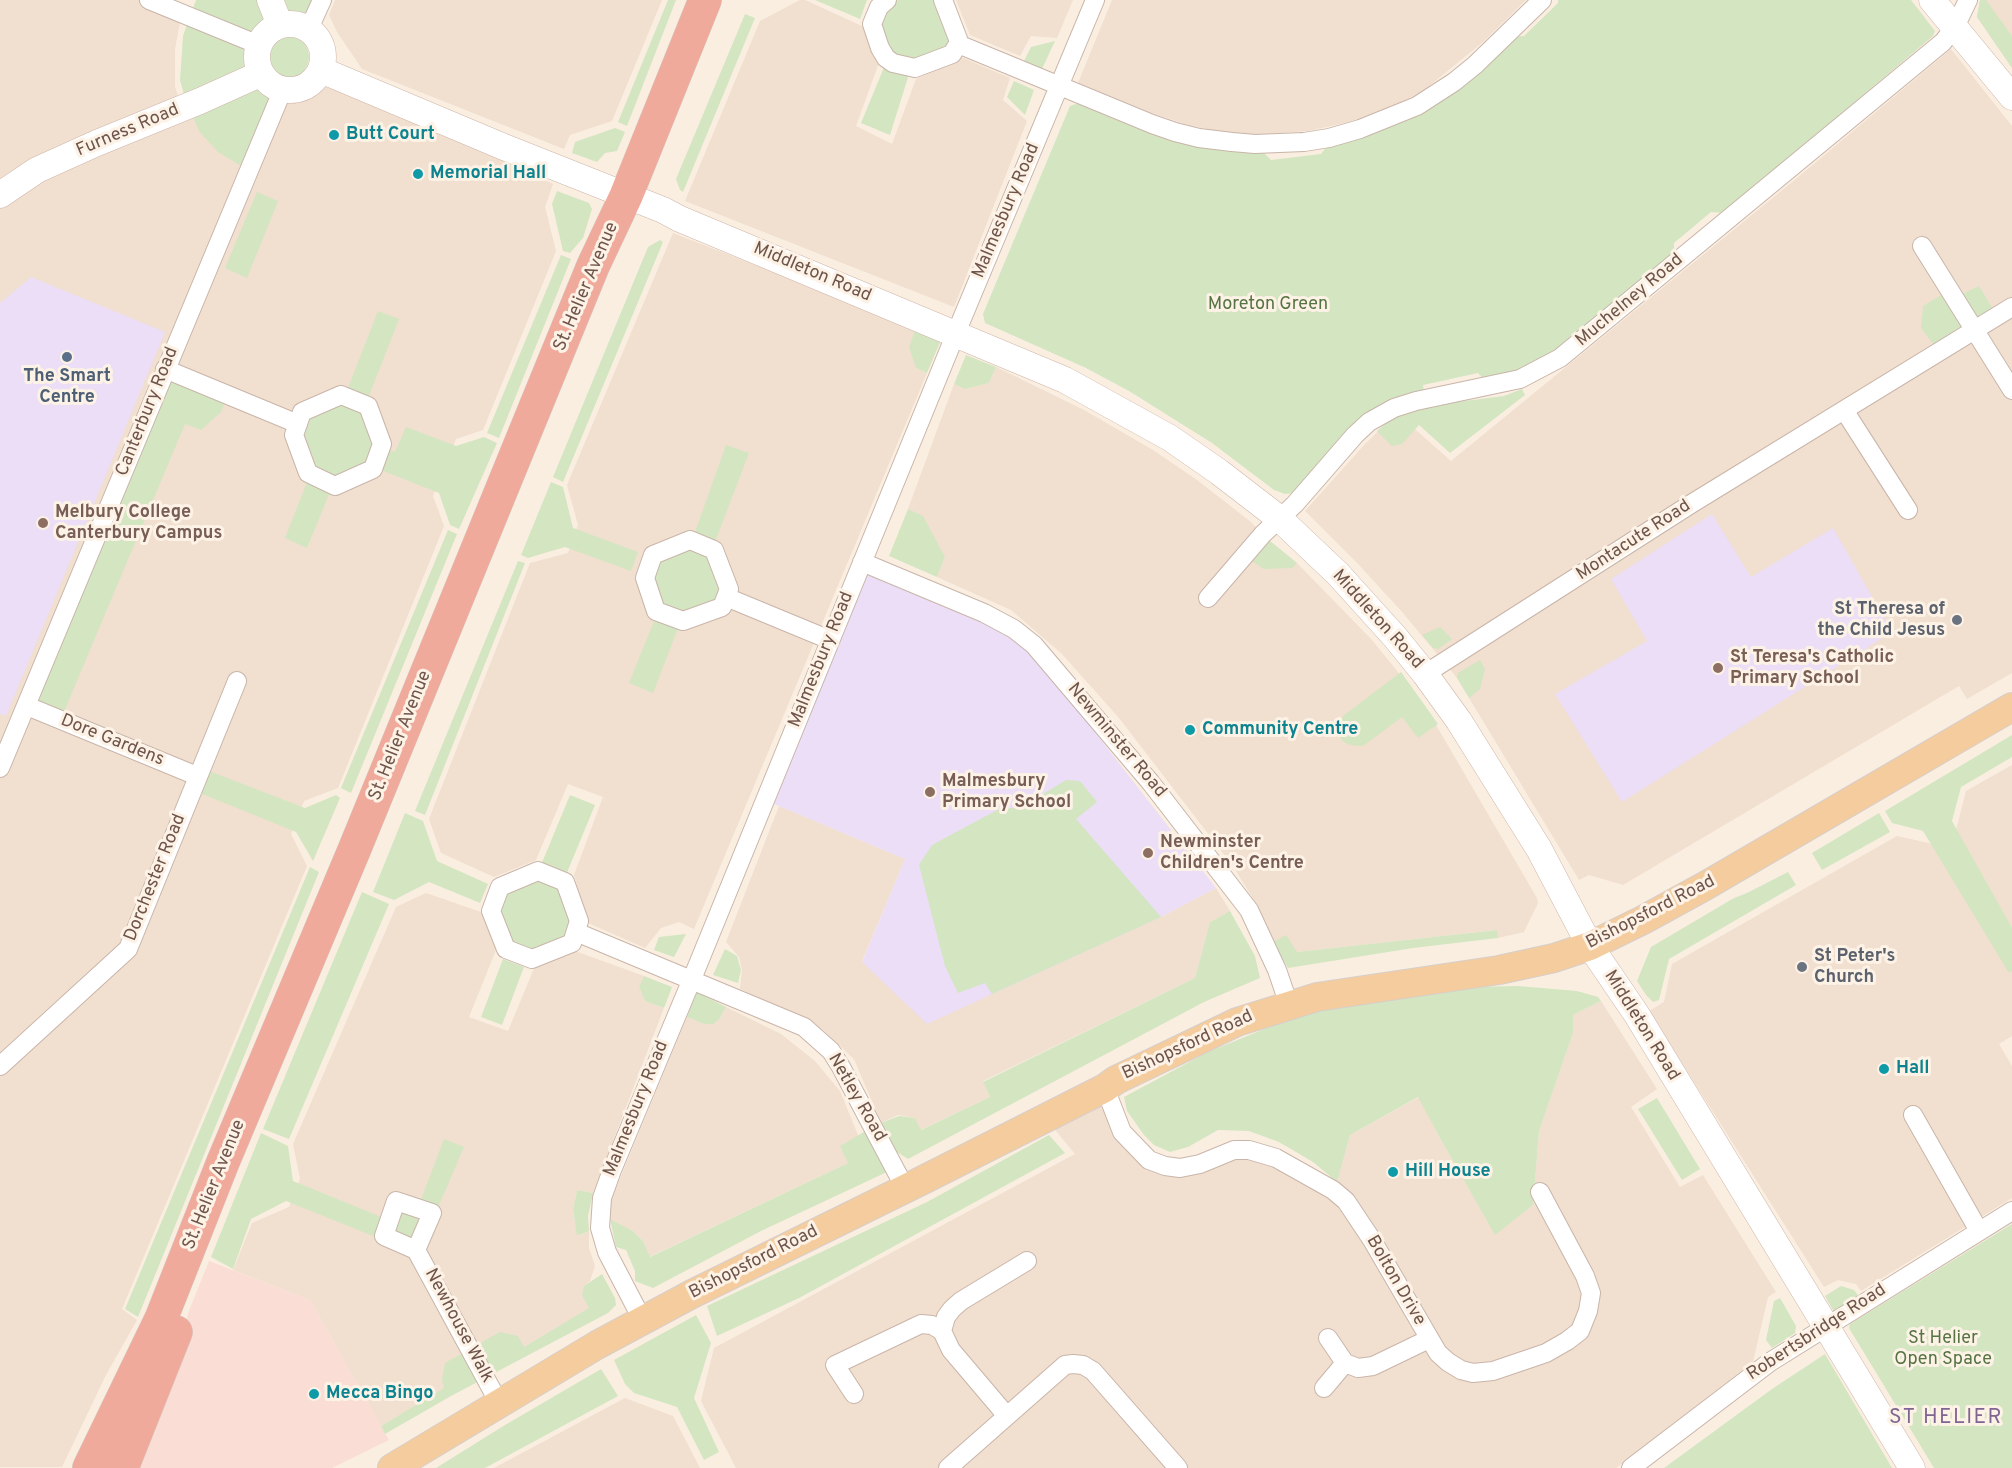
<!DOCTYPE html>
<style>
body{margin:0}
canvas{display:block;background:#faeee1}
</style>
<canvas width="2012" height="1468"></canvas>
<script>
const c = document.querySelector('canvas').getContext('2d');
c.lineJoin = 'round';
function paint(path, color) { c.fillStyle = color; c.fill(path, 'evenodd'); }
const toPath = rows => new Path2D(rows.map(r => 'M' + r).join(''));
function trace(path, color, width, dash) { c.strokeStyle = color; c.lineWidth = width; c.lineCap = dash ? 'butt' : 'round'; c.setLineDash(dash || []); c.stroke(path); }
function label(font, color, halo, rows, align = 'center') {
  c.font = font + ' Overpass,sans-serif'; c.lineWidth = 6; c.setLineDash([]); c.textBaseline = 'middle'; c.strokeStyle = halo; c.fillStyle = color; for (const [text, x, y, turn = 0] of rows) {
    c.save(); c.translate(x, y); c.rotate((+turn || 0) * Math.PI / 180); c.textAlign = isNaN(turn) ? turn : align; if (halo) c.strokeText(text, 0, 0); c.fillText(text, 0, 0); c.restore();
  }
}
const residential = toPath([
 [0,0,138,0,181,17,175,49,175,87,184,112,256,82,267,94,281,98,303,98,313,93,326,78,553,184,545,207,556,251,483,430,456,439,433,496,444,526,338,788,304,801,291,834,307,866,122,1309,137,1320,106,1375,62,1467,0,1467],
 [335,0,662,0,612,121,570,135,564,149,362,69,337,32,329,15],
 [800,0,805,0,864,27,880,60,856,126,892,144,916,79,951,64,961,57,1010,78,1003,100,1027,121,954,307,685,201,760,21],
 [956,0,1073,0,1057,38,1031,36,1020,56,970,35],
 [1112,0,1526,0,1483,42,1423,91,1399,104,1367,117,1331,126,1307,131,1251,135,1225,133,1185,124,1149,112,1078,83],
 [1980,0,2012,0,2012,68,1977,17],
 [1951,49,2012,126,2012,673,1967,699,1959,686,1623,885,1589,875,1579,880,1457,678,1403,613,1360,566,1305,511,1365,444,1391,419,1400,416,1451,461,1797,178],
 [673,233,916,328,916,368,927,373,694,929,679,922,661,928,645,948,588,923,574,875,603,797,568,784,536,860,494,877,441,853,429,819,530,563,568,553,578,525,567,485],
 [996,367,1084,410,1153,450,1197,480,1251,522,1270,541,1297,563,1372,640,1414,692,1436,725,1537,898,1538,903,1524,932,1498,938,1496,930,1297,952,1273,942,1258,907,1233,866,1119,718,1062,654,1011,610,937,577,945,557,908,509,954,384,965,389,989,383],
 [2012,765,2012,1036,1999,1044,2012,1066,2012,1198,1861,1291,1856,1284,1838,1280,1824,1287,1649,1011,1664,1002,1672,964,1897,836,1933,844,1956,830,1966,791],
 [779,806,905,859,862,961,1161,917,1216,888,1230,911,1210,922,1195,978,983,1081,990,1097,920,1130,915,1118,898,1115,881,1123,854,1059,822,1029,740,989,742,970,739,957,726,942],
 [426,893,481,912,498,945,469,1017,508,1031,535,966,575,951,644,976,639,987,645,1001,664,1008,593,1193,577,1190,573,1210,574,1219,578,1236,589,1231,589,1248,595,1266,590,1281,584,1286,590,1308,524,1347,445,1388,381,1426,310,1300,233,1270,252,1223,289,1207,300,1179,293,1144,396,907],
 [1601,1001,1657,1089,1631,1107,1680,1187,1703,1175,1776,1292,1768,1297,1753,1362,1616,1468,736,1468,701,1401,714,1348,1075,1154,1047,1120,1102,1093,1146,1167,1225,1155,1259,1158,1295,1180,1332,1198,1350,1135,1419,1097,1440,1138,1495,1234,1533,1205,1539,1131,1573,1033,1573,1015],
 [726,1007,781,1034,815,1061,840,1091,858,1135,848,1163,649,1257,643,1241,633,1231,610,1219,611,1200,687,1017,704,1024,720,1018],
 [625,1398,673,1416,700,1468,494,1468]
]);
const commercial = toPath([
 [209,1261,310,1300,389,1440,332,1468,135,1468,170,1382,189,1311]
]);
const education = toPath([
 [31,277,165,332,6,716,0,714,0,303],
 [1712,514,1751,577,1833,528,1892,632,1622,802,1555,694,1647,641,1611,579],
 [866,572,1005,632,1038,659,1216,888,1161,917,927,1024,862,962,905,859,767,801]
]);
const green = toPath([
 [196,0,319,0,309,23,299,19,281,17,266,23,253,34,248,48,247,61,249,72,186,102,180,80,183,36],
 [668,0,676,0,627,126,618,122],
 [815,0,867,0,860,19],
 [898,0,937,0,952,36,947,50,919,61,895,57,880,31,882,17],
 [1558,0,1911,0,1935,31,1933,36,1723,213,1711,212,1674,243,1674,255,1556,353,1526,370,1486,382,1478,373,1423,385,1424,392,1408,396,1294,493,1285,494,1274,490,1212,443,1129,391,1086,368,985,323,983,314,1070,106,1076,104,1081,104,1159,136,1263,152,1271,160,1321,154,1328,145,1356,137,1512,37,1524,36,1558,3],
 [1980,0,1986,0,2012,36,2012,68,1977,17],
 [745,14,755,18,683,192,680,190,676,179],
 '267 57a21 21 0 1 1 42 0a21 21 0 1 1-42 0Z',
 [1055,41,1041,71,1023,63,1031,47],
 [885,65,909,74,890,135,861,123],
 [1014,81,1034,90,1025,115,1007,97],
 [256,82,267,94,277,97,246,169,218,152,199,131,190,110],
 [615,128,625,132,617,151,605,153,597,162,572,153,575,142],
 [557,191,589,203,592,209,583,238,570,253,563,251,552,204],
 [257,192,278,201,247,278,225,268],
 [660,240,663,242,563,482,553,477,648,247],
 [561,255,571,259,499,438,487,433],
 [1979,286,1996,314,1936,348,1921,328,1923,306,1946,292,1952,299],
 [378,311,399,319,367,401,346,393],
 [916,328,941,340,927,373,916,368,909,347],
 [966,355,996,367,989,383,965,389,954,384],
 [169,370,227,397,221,412,201,430,185,424,63,714,35,703],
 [1522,389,1525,395,1450,453,1419,425,1402,444,1392,446,1377,431,1391,419,1421,409,1448,403,1504,396],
 [341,399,366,408,379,444,373,467,335,481,311,471,297,435,305,414],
 [406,427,456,446,484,437,497,443,459,529,450,525,439,493,376,468,384,448,395,452],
 [726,445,749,453,713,547,693,538],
 [309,477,332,487,307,548,285,538],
 [551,482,563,487,573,528,638,552,631,571,565,547,528,558,521,555],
 [908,509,923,516,945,557,937,577,889,556],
 [448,530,457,534,351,793,341,788],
 [1270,541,1297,563,1292,568,1264,569,1252,561],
 [691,543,713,553,725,590,720,604,683,619,658,608,648,578,656,558],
 [518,561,525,563,425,815,415,811],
 [657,614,680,623,653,693,629,683],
 [1440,627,1452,639,1438,649,1433,648,1422,635],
 [1480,660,1485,669,1480,689,1469,698,1457,678,1458,673],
 [1401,672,1438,724,1418,738,1402,717,1363,746,1350,745,1344,742,1340,738,1338,731,1339,724,1343,716],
 [2012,735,2012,757,1961,787,1952,821,2012,928,2012,971,2009,973,1923,831,1892,823,1885,811],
 [204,769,305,808,336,795,340,798,313,861,296,832,195,791],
 [1066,780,1080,781,1097,802,1076,819,1161,917,992,994,985,983,958,993,945,966,919,865,932,845,999,809,1022,807],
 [570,795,595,805,566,875,541,865],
 [405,813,423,821,437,861,488,884,480,903,429,882,394,900,373,892],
 [1879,813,1890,832,1822,870,1812,853],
 [310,867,319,872,138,1317,125,1309],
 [1788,872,1796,885,1669,959,1659,1000,1653,1002,1646,995,1637,981,1651,947,1734,898,1747,893],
 [538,874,564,885,576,922,569,941,532,955,509,946,496,910,503,892],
 [362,892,389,904,289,1139,263,1129],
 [1230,911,1255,956,1260,978,1204,1002,908,1159,897,1152,881,1123,899,1116,915,1118,921,1130,990,1097,983,1082,1195,978,1210,922],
 [1497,930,1498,938,1413,948,1288,968,1273,942,1286,935,1297,952],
 [686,934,674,957,654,950,659,937],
 [725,949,737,956,741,970,738,983,713,975],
 [503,959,524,967,502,1025,481,1017],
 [644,976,672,987,664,1008,645,1001,639,987],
 [1518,986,1577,991,1598,997,1601,1001,1573,1015,1573,1033,1539,1131,1533,1205,1495,1235,1440,1138,1418,1097,1350,1135,1337,1182,1313,1162,1279,1142,1249,1131,1218,1130,1188,1147,1170,1152,1154,1145,1144,1135,1127,1111,1124,1097,1208,1052,1323,1005,1469,987],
 [697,992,726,1007,720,1018,713,1024,704,1024,687,1017],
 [1657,1098,1700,1169,1682,1180,1638,1109],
 [869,1129,889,1171,761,1231,653,1288,635,1281,635,1271,626,1250,616,1247,610,1219,633,1231,643,1241,650,1257,848,1163,840,1146],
 [261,1133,288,1146,293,1181,386,1219,381,1233,373,1236,286,1201,251,1219,233,1269,211,1257],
 [1049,1135,1065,1153,799,1298,717,1336,707,1306,927,1202],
 [444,1139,464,1147,439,1205,431,1210,419,1205],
 [577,1190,593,1193,588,1216,589,1231,577,1236,573,1210],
 [398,1205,427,1215,414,1244,388,1234],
 [2012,1224,2012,1468,1934,1468,1849,1328,1850,1324],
 [602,1274,615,1298,616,1305,608,1313,451,1396,385,1434,381,1426,444,1388,442,1379,445,1363,500,1332,518,1336,524,1347,589,1308,582,1295,584,1286],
 [1841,1286,1854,1290,1860,1298,1834,1312,1825,1296],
 [1780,1298,1796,1326,1795,1333,1772,1348,1766,1340,1774,1301],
 [696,1315,711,1343,694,1398,719,1452,704,1460,677,1407,634,1393,625,1384,614,1360],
 [1825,1354,1892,1468,1664,1468,1772,1389],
 [601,1369,618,1396,485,1468,436,1468,505,1425]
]);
const street = toPath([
 [149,0,259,45],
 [887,0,879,7,872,24,880,48,886,58,893,63,915,68,952,54,958,44,958,39,943,0],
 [308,31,322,0],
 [958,44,1152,124,1175,132,1199,138,1232,142,1255,144,1304,142,1329,138,1360,129,1417,106,1454,82,1475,65,1542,0],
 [1922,246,2012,390],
 [165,369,298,424],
 [341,395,368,406,382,444,373,469,335,486,308,473,294,435,302,412,341,395],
 [1844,410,1908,510],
 [690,540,714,550,729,589,722,607,683,621,656,611,645,578,653,555,690,540],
 [862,562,984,613,1014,629,1034,645,1151,783,1249,910,1277,970,1289,1005],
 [726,597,830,640],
 [1208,598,1263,534,1295,504,1355,435,1369,422,1394,408,1416,401,1520,379,1560,358,1943,42,1955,27,1968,0],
 [1425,674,1691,504,2012,307],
 [27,706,197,776],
 [0,768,283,89],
 [538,871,565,882,579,921,572,943,532,959,506,949,491,911,500,887,538,871],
 [576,932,804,1027,831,1051,841,1067,905,1188],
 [0,1066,128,949,237,681],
 [1105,1088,1122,1132,1149,1160,1165,1166,1180,1168,1200,1164,1234,1150,1249,1150,1276,1158,1333,1190,1346,1201,1372,1240,1438,1353,1448,1362,1461,1370,1473,1373,1493,1371,1546,1353,1567,1341,1580,1331,1588,1311,1591,1293,1585,1276,1540,1192],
 [1913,1115,1979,1231],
 [416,1250,432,1213,396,1201,384,1236,416,1250,499,1403],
 [643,1321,607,1252,600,1228,602,1198,612,1170,692,979,956,333,1095,0],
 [942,1331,951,1350,1007,1416],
 [1328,1338,1345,1363,1358,1368,1373,1366,1429,1339],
 [1324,1388,1345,1363],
 [854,1394,835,1365,921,1324,932,1325,942,1331,946,1317,952,1309,961,1301,1027,1261],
 [948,1468,1065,1365,1073,1364,1083,1365,1093,1371,1178,1468],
 [1631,1468,1770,1362,2012,1211]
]);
const secondary = toPath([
 [270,0,280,25],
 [1932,0,2012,97],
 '257 57a33 33 0 1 1 66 0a33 33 0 1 1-66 0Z',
 [321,70,504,147,663,210,680,219,1065,380,1170,438,1219,472,1280,519,1338,574,1395,637,1425,674,1459,721,1539,849,1590,946,1637,1015,1912,1468],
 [0,195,37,170,97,143,200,101,260,74]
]);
const primary = toPath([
 [392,1468,597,1345,692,1294,923,1180,1105,1088,1116,1080,1237,1022,1317,997,1499,970,1554,958,1590,946,1643,920,1705,886,2012,707]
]);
const highway = toPath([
 [89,1468,161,1319,223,1162,355,848,593,266,626,196,705,0],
 [122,1468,176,1332]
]);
const markers = [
 [334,135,6,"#0f9aa8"],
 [418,174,6,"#0f9aa8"],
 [67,357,6,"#5c6f8a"],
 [43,523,6,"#8d6e63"],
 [1957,620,6,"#6b7280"],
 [1718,668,6,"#8d6e63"],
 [1190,730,6,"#0f9aa8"],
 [930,792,6,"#8d6e63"],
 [1148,853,6,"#8d6e63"],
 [1802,967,6,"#6b7280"],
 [1884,1069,6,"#0f9aa8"],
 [1393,1172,6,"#0f9aa8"],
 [314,1394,6,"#0f9aa8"]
];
const streetNames = [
 ["Furness Road",128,131,-23],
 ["Malmesbury Road",1007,211,-67],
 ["Middleton Road",812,273,23],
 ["St. Helier Avenue",587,287,-67],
 ["Muchelney Road",1630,301,-40],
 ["Canterbury Road",148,412,-68],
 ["Montacute Road",1634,541,-33],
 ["Middleton Road",1377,620,48],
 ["Malmesbury Road",822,660,-68],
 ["St. Helier Avenue",401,736,-68],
 ["Dore Gardens",112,741,22],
 ["Newminster Road",1116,741,50],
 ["Dorchester Road",156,878,-68],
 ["Bishopsford Road",1651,913,-27],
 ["Middleton Road",1641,1026,58],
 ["Bishopsford Road",1188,1046,-25],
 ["Netley Road",856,1098,60],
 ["Malmesbury Road",637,1109,-68],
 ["St. Helier Avenue",215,1185,-68],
 ["Bishopsford Road",754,1263,-27],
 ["Bolton Drive",1395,1281,60],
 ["Newhouse Walk",458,1326,62],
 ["Robertsbridge Road",1817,1333,-33]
];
const cultureNames = [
 ["Butt Court",346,135],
 ["Memorial Hall",430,174],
 ["Community Centre",1202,730],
 ["Hall",1896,1069],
 ["Hill House",1405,1172],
 ["Mecca Bingo",326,1394]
];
const parkNames = [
 ["Moreton Green",1268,305],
 ["St Helier",1943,1339],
 ["Open Space",1943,1360]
];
const serviceNames = [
 ["The Smart",67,377],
 ["Centre",67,398]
];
const educationNames = [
 ["Melbury College",55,513],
 ["Canterbury Campus",55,534],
 ["St Teresa's Catholic",1730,658],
 ["Primary School",1730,679],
 ["Malmesbury",942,782],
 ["Primary School",942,803],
 ["Newminster",1160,843],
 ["Children's Centre",1160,864]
];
const worshipNames = [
 ["St Theresa of",1945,610],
 ["the Child Jesus",1945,631],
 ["St Peter's",1814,957,"left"],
 ["Church",1814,978,"left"]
];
const quarterNames = [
 ["ST HELIER",1946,1419]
];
paint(residential, '#f1dfd0');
paint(commercial, '#faddd5');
paint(education, '#ebdef6');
paint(green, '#d3e6c1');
trace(street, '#c9b5a9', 20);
trace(secondary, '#cfb6a9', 27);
trace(primary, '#d7cfcc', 30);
trace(highway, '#d7cfcc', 34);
trace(street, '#fff', 18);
trace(secondary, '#fff', 26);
trace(primary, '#f4cc9d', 28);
trace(highway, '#f0aa9b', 33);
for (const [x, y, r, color] of markers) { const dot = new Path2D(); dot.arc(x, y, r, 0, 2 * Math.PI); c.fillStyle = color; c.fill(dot); trace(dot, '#fdf2e6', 2); }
label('18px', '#6f544a', '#fdf2e6', streetNames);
label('bold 18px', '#0d838f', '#fdf2e6', cultureNames, 'left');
label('18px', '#567443', '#fdf2e6', parkNames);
label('bold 18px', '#4e5e75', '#fdf2e6', serviceNames);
label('bold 18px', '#785e54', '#fdf2e6', educationNames, 'left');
label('bold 18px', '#5b616d', '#fdf2e6', worshipNames, 'right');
c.letterSpacing = '1.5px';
label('21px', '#7f6692', '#fdf2e6', quarterNames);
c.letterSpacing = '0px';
</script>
